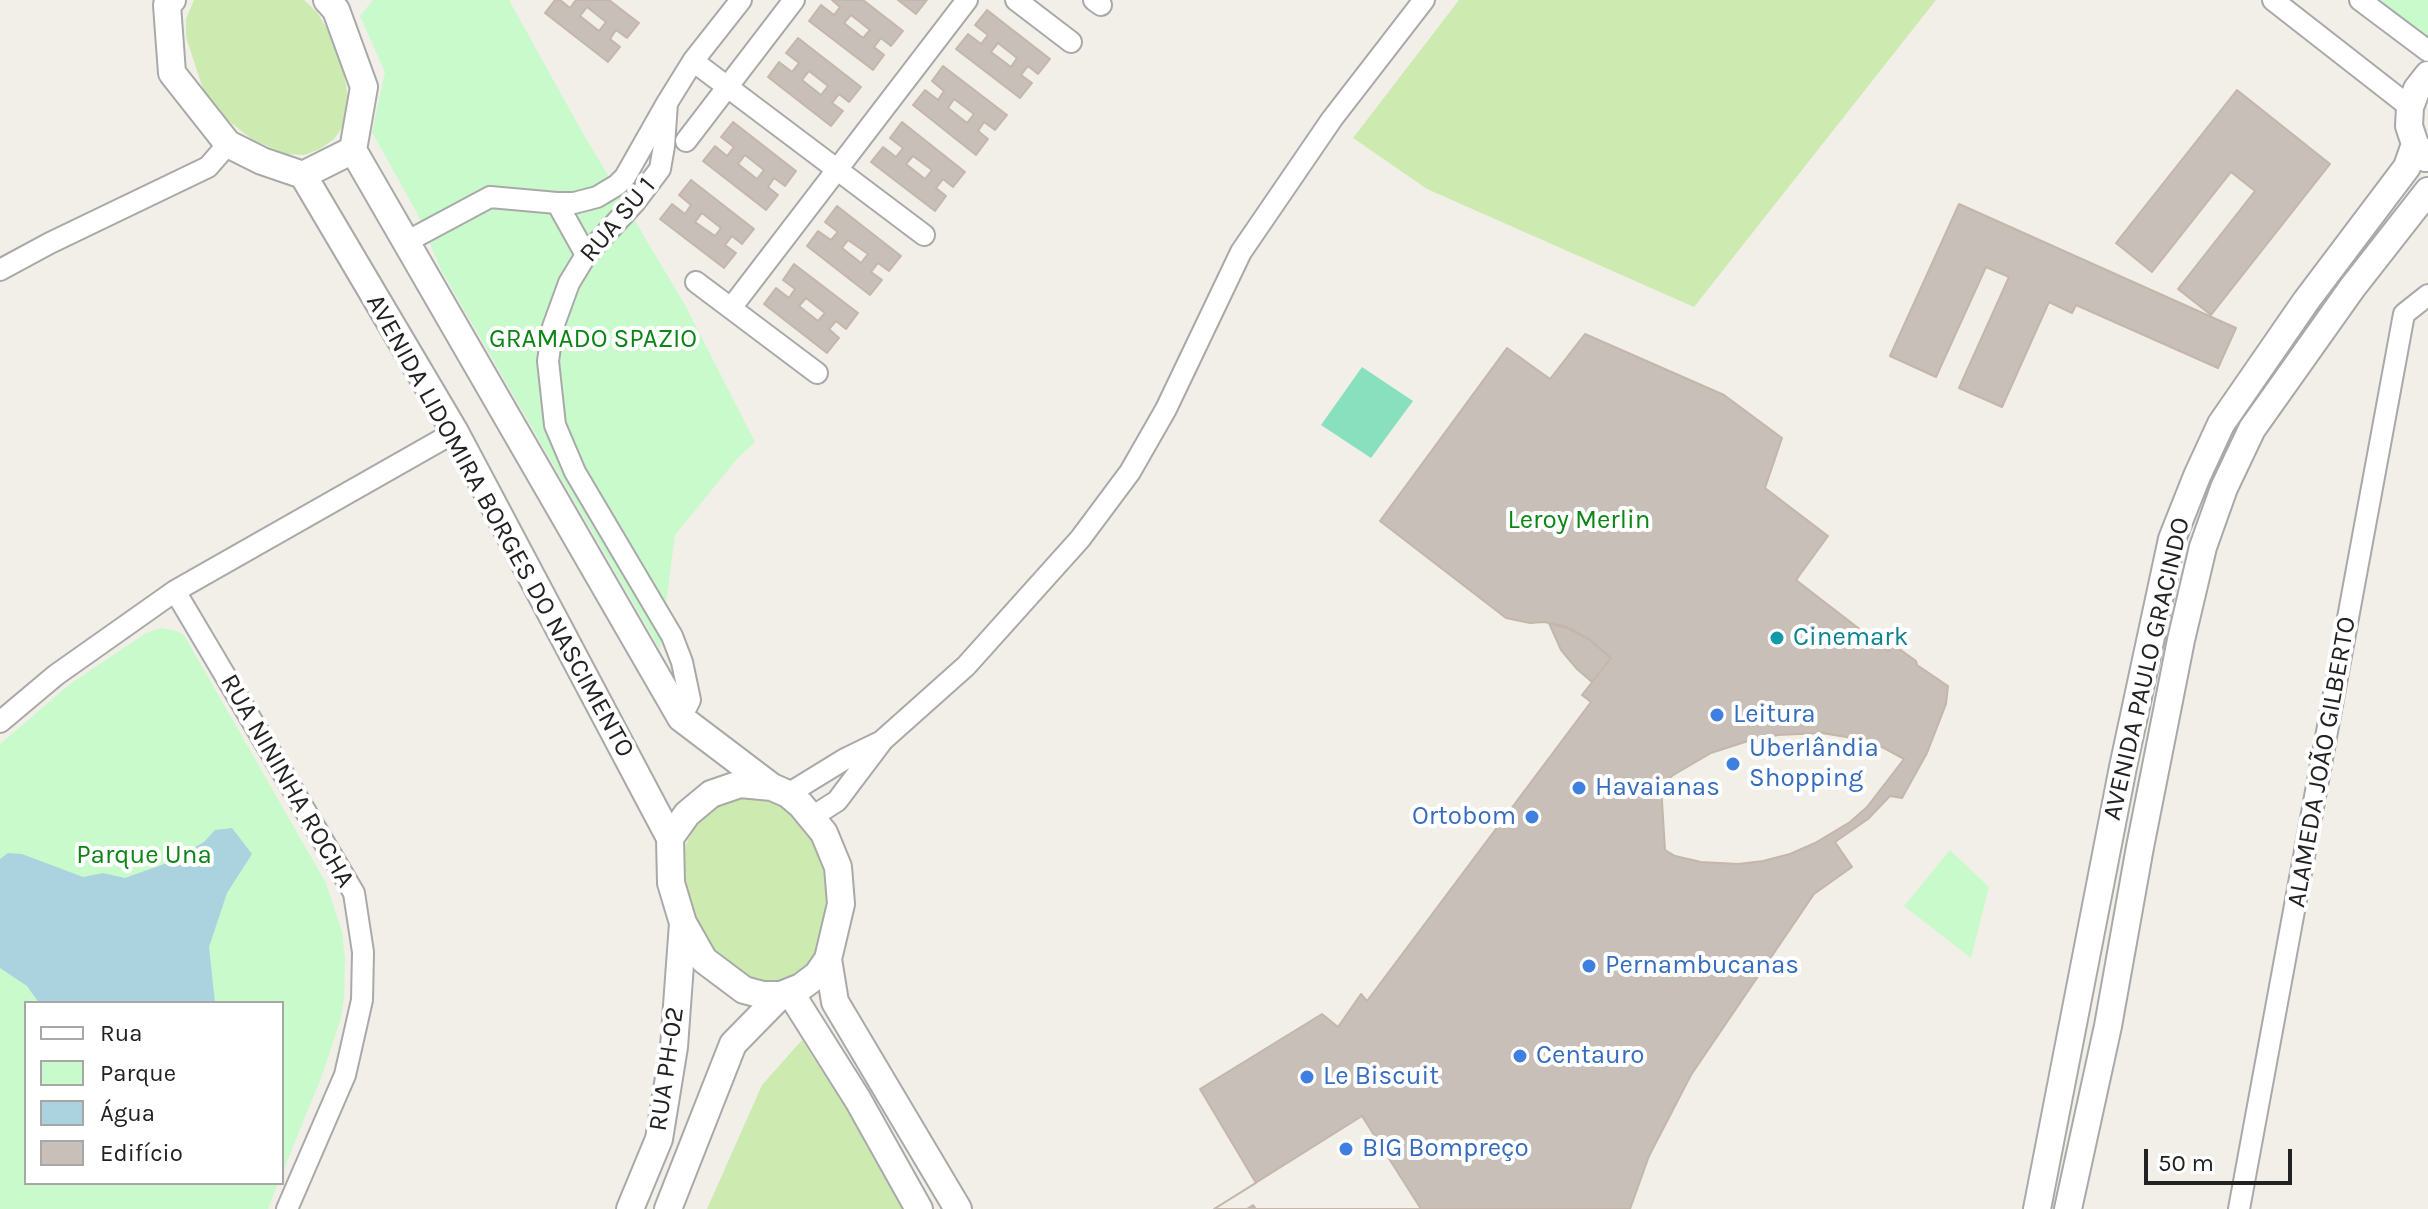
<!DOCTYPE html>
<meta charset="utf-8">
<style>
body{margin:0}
#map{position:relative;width:2428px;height:1209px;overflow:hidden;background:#f2efe9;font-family:Karla,sans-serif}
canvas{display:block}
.legend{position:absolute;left:24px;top:1001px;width:260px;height:184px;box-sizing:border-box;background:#fff;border:2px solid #a7a7a7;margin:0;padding:10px 14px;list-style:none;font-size:24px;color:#222}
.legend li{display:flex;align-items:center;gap:16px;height:40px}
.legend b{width:40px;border:2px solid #a7a7a7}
.scale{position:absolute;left:2144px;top:1149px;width:148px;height:36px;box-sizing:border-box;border:4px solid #222;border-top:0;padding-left:10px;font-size:24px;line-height:28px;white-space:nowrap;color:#222;-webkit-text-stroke:6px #fff;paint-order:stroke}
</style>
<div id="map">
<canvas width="2428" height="1209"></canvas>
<ul class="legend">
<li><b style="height:10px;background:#fff"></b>Rua</li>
<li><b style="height:22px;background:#c8facc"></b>Parque</li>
<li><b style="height:22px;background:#aad3df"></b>Água</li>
<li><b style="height:22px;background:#c7bfb8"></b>Edifício</li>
</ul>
<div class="scale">50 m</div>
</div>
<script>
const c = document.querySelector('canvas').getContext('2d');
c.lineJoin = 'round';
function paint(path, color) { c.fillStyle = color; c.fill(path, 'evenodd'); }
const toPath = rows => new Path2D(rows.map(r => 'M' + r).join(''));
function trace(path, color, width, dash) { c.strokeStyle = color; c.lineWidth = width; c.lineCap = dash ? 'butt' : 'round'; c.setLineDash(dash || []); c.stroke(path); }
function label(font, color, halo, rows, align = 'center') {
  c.font = font + ' Karla,sans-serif'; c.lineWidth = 8; c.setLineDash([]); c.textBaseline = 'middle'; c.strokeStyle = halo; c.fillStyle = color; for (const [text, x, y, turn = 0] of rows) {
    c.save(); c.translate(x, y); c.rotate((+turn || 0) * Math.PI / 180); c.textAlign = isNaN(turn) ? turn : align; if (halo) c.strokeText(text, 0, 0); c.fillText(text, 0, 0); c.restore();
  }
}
const grass = toPath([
 [194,0,304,0,317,12,339,49,347,91,349,108,344,125,334,139,320,149,304,155,286,154,253,140,225,118,203,89,186,37,186,19],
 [1459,0,1936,0,1694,307,1427,189,1353,138],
 [742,796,768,798,793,814,814,839,826,870,829,903,818,954,808,967,795,977,780,983,765,983,749,979,713,952,694,919,683,881,684,849,696,822,717,805],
 [802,1040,911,1209,707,1209,762,1085]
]);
const park = toPath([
 [373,0,509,0,581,130,685,305,755,442,737,459,675,535,660,650,441,270,417,213,372,132,385,72,360,16],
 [2360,0,2428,0,2428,51],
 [161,628,177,631,184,635,326,883,342,932,345,958,344,998,341,1018,323,1073,282,1174,282,1003,26,1003,26,1183,278,1183,268,1209,0,1209,0,744,70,684,146,633],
 [1950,850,1989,887,1971,958,1904,906]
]);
const pitch = toPath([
 [1362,367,1413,401,1371,458,1321,425]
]);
const water = toPath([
 [232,828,252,854,227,893,209,947,215,1003,39,1003,27,986,0,968,0,859,8,853,22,854,83,877,103,873,125,878,167,863,204,842,215,830]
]);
const building = toPath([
 [555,0,560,0,570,8,576,0,609,0,639,23,627,38,616,30,610,39,620,47,608,62,545,13,555,0],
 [587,7,606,22,599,31,580,16,587,7],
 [832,0,863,0,903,31,891,46,881,38,874,47,884,55,873,70,809,21,821,5,834,15,840,7,832,0],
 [851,15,870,30,863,38,844,23,851,15],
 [898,0,927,0,916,14,898,0],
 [987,10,1050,59,1038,74,1028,66,1021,75,1032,83,1020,98,956,49,968,34,981,44,988,35,975,25,987,10],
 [998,43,1017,58,1011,67,991,52,998,43],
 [798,38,861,87,849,102,839,94,832,103,843,111,831,126,768,77,779,62,792,72,799,63,786,53,798,38],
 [809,71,828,86,821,95,802,80,809,71],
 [943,66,1007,115,995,130,984,122,978,131,988,139,976,155,913,105,925,90,938,100,944,91,932,81,943,66],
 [954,99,974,114,967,123,948,108,954,99],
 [2237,90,2330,164,2211,315,2178,289,2255,191,2231,172,2152,272,2116,243,2237,90],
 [733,122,796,171,785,186,774,178,768,187,778,195,766,210,703,161,715,146,727,156,734,147,721,137,733,122],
 [745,155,764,170,757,179,738,164,745,155],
 [902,122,965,172,953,187,943,179,936,188,946,196,935,211,871,162,883,147,896,157,903,148,890,138,902,122],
 [913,156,932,170,925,179,906,164,913,156],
 [691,180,754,229,742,244,732,236,725,245,736,253,724,268,660,219,672,204,685,214,691,205,679,195,691,180],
 [702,213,721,228,715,236,695,222,702,213],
 [1959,204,2236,328,2218,368,2076,305,2072,313,2049,302,2002,407,1959,388,2009,277,1986,267,1936,377,1890,356,1959,204],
 [837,206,901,256,889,271,878,263,871,272,882,280,870,295,807,246,818,231,831,240,838,232,825,222,837,206],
 [848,240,868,254,861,263,842,248,848,240],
 [794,264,858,313,846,329,836,321,829,329,839,338,827,353,764,304,776,288,789,298,795,289,783,280,794,264],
 [806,298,825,313,818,321,799,306,806,298],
 [1585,334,1724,395,1782,438,1765,488,1828,536,1796,580,1888,651,1894,645,1916,661,1917,665,1948,686,1946,704,1927,753,1902,798,1890,796,1868,819,1835,842,1852,867,1814,894,1691,1075,1649,1156,1630,1209,1214,1209,1256,1183,1200,1089,1322,1014,1338,1027,1361,994,1367,1001,1591,702,1582,695,1611,658,1590,640,1564,626,1544,622,1530,623,1506,618,1380,521,1507,348,1550,379,1585,334],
 [1549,623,1573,630,1590,640,1611,658,1592,682,1577,669,1561,650,1549,623],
 [1822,733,1864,740,1884,748,1904,759,1867,807,1850,822,1815,843,1790,854,1763,861,1738,864,1701,862,1675,856,1665,850,1661,784,1675,774,1711,753,1751,740,1778,735,1822,733],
 [1362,1116,1421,1209,1256,1209,1253,1205,1247,1209,1214,1209,1362,1116]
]);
const minor = toPath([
 [1016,0,1071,42],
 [1094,0,1101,5],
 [2273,0,2410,107],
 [2360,0,2428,51],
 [693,61,924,235],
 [667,103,693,61,741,0],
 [686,141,794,0],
 [557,203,586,255],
 [406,242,490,197,557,203,574,203,597,197,617,185,625,177,667,103,664,146,660,169,635,202,586,255,569,283,553,327,548,361,555,425,575,472,672,636,682,662,690,700,681,718],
 [0,270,50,243,208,167,228,144],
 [696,282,817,373],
 [731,308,967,0],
 [175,591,354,893,363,952,362,1000,345,1075,287,1209],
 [0,722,56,675,175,591,455,432],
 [788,794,845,759,880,742],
 [812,817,837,801,883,740,966,666,1080,539,1130,472,1166,409,1241,252,1332,119,1424,0],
 [2239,1209,2404,314,2428,295]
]);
const tertiary = toPath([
 [172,0,167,5,172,73,228,144,262,161,303,175,353,150],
 [327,0,336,10,364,87,353,150],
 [353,150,681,718,772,787],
 [2425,158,2415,144,2409,126,2410,107,2417,89,2428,75],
 [303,175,455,432,670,838],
 [740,784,772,787,788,794,801,805,824,833,838,867,841,904,828,959,817,975,801,987,781,995,763,995,744,990,704,960,683,923,671,883,670,838,687,814,711,794,740,784],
 [828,959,835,1002,958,1209],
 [790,992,858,1100,919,1209],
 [630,1209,659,1139,674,1047,683,923],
 [668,1209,733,1044,781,995],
 [2037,1209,2123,767,2172,539,2197,476,2221,424,2306,301,2407,167,2415,144],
 [2068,1209,2108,1026,2140,847,2181,640,2203,547,2224,488,2252,429,2352,288,2428,191]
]);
const markers = [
 [1777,638,8,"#0f9aa8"],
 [1717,715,8,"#3f7fe0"],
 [1733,764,8,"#3f7fe0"],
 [1579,788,8,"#3f7fe0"],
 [1532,817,8,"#3f7fe0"],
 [1589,966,8,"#3f7fe0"],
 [1520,1056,8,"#3f7fe0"],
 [1307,1077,8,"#3f7fe0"],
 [1346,1149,8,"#3f7fe0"]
];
const streetNames = [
 ["RUA SU 1",618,220,-50],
 ["AVENIDA LIDOMIRA BORGES DO NASCIMENTO",500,526,61],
 ["AVENIDA PAULO GRACINDO",2147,669,-77],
 ["ALAMEDA JOÃO GILBERTO",2322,762,-80],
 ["RUA NININHA ROCHA",287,781,60],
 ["RUA PH-02",667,1069,-82]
];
const parkNames = [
 ["GRAMADO SPAZIO",593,340],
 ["Leroy Merlin",1579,521],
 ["Parque Una",144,856]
];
const cultureNames = [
 ["Cinemark",1793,638]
];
const shopNames = [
 ["Leitura",1733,715],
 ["Uberlândia",1749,749],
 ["Shopping",1749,779],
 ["Havaianas",1595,788],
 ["Ortobom",1516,817,"right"],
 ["Pernambucanas",1605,966],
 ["Centauro",1536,1056],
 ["Le Biscuit",1323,1077],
 ["BIG Bompreço",1362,1149]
];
paint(grass, '#cdebb0');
paint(park, '#c8facc');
paint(pitch, '#88e0be');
paint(water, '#aad3df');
paint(building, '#c7bfb8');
trace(building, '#c4b6ab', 2);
trace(minor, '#a9a9a9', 24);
trace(tertiary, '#a9a9a9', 30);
trace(minor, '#fff', 20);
trace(tertiary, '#fff', 26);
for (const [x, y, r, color] of markers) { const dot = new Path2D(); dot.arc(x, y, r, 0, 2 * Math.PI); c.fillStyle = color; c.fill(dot); trace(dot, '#fff', 3); }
label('26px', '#222', '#fff', streetNames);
label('26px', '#0c8416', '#fff', parkNames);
label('26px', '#0d838f', '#fff', cultureNames, 'left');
label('26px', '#366cbe', '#fff', shopNames, 'left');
</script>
